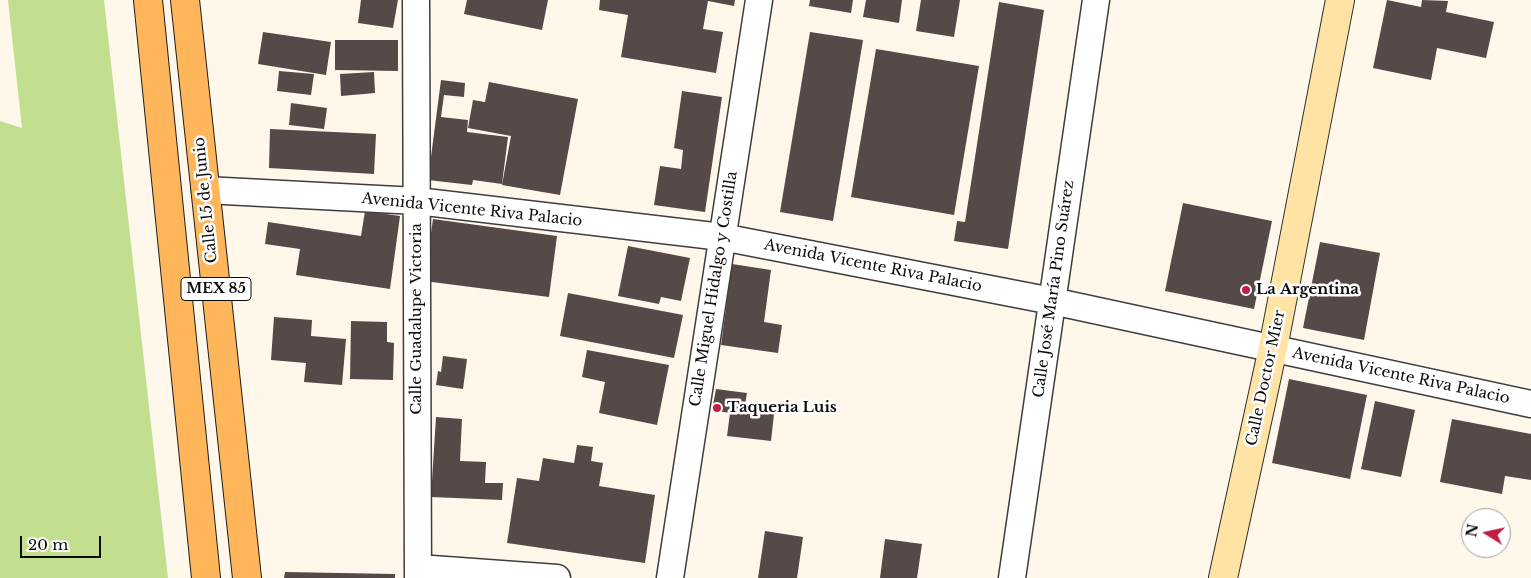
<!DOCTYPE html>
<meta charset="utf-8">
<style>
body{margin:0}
#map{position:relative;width:1531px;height:578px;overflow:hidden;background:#fff7ea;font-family:"Libre Baskerville",serif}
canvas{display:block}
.north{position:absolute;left:1461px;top:508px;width:50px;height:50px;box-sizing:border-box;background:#fff;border:1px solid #9d9d9d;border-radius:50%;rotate:280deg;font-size:14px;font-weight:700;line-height:20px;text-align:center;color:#0b0b0b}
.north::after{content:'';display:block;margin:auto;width:18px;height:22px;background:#c51a44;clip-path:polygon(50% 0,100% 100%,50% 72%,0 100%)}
.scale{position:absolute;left:20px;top:536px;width:81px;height:22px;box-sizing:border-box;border:2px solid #0b0b0b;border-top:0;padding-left:6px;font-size:15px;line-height:18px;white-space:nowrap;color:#0b0b0b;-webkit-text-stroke:4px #fff;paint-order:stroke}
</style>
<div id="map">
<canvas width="1531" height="578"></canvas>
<div class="north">N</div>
<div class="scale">20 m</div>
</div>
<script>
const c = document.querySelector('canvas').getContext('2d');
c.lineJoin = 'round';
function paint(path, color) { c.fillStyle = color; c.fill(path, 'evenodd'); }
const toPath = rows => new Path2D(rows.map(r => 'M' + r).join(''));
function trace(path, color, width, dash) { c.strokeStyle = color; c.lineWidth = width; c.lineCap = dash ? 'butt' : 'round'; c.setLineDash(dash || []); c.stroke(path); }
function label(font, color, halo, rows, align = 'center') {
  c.font = font + ' "Libre Baskerville",serif'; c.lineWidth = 5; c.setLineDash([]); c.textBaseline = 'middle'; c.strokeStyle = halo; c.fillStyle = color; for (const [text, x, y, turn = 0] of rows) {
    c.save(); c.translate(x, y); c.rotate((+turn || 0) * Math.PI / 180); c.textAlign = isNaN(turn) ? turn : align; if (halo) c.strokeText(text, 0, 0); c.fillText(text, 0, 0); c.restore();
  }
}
const forest = toPath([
 [8,0,104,0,168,578,0,578,0,121,22,128]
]);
const building = toPath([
 [361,0,398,0,393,28,358,23],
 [467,0,548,0,542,30,464,14],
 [600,0,735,0,734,6,708,1,703,29,723,32,716,73,621,57,628,15,599,10],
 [810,0,853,0,851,13,809,6],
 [866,0,902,0,899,23,863,17],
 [921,0,960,0,954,37,916,31],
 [1387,0,1421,7,1422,0,1448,1,1446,12,1494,22,1486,58,1437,48,1431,80,1373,68],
 [999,2,1044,10,1008,249,954,241,957,221,965,222],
 [263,32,331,42,326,75,258,64],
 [810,32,863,40,833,221,780,212],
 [335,40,398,40,398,71,335,70],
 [876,49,979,66,954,215,851,197],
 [279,71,314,74,311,95,277,91],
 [374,72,375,93,341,96,340,74],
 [441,80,465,83,464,97,444,95,441,117,468,120,467,132,508,137,502,184,473,180,472,185,428,180],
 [489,82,578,99,560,195,502,185,511,136,468,128,473,100,485,102],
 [682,91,722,97,705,212,654,205,660,166,681,169,683,150,674,148],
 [291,103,327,108,324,129,289,125],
 [270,129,376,134,374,174,269,168],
 [1183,203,1272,221,1254,309,1165,291],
 [365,211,400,216,390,289,296,275,300,249,265,244,268,222,361,236],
 [433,219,557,236,549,297,424,281],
 [1320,242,1380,253,1364,340,1303,328],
 [628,246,690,258,681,301,661,297,659,304,618,296],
 [732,264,771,270,764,322,782,325,778,353,721,345],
 [568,293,683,315,674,358,560,336],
 [274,317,312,320,311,336,346,339,342,385,304,382,306,363,271,360],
 [351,321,387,322,387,342,394,343,393,380,350,379],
 [587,350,669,365,657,425,599,413,605,382,582,377],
 [443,356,467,359,463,389,436,385,438,371,441,372],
 [1289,379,1367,395,1350,479,1272,463],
 [716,389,747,393,744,410,774,414,771,441,727,436,730,413,712,410],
 [1375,401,1415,410,1401,477,1361,469],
 [436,417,462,419,460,461,486,462,485,483,503,483,502,500,431,497],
 [1452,419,1531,434,1531,480,1505,476,1502,494,1440,482],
 [577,445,593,447,591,461,603,463,599,486,655,495,645,563,507,543,517,478,539,481,543,458,574,463],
 [765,531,803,537,797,578,758,578],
 [885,539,922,544,917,578,880,578],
 [285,572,395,574,395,578,284,578]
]);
const minor = toPath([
 [416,0,418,578],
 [205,190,417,201,722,237,1052,301,1531,404],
 [418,568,557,578],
 [670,578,759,0],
 [1012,578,1096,0]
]);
const secondary = toPath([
 [1223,578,1273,348,1340,0]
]);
const primary = toPath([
 [148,0,206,578],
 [185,0,247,578]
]);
const markers = [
 [1246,290,5,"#c51a44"],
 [717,408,5,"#c51a44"]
];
const shields = [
 [216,289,70]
];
const shieldNames = [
 ["MEX 85",216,289]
];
const streetNames = [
 ["Calle 15 de Junio",206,200,-96],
 ["Avenida Vicente Riva Palacio",472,210,6],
 ["Avenida Vicente Riva Palacio",873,266,11],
 ["Calle Miguel Hidalgo y Costilla",714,289,-81],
 ["Calle José María Pino Suárez",1054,289,-82],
 ["Calle Guadalupe Victoria",417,319,-90],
 ["Avenida Vicente Riva Palacio",1401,376,12],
 ["Calle Doctor Mier",1266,378,-78]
];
const poiNames = [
 ["La Argentina",1256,290],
 ["Taqueria Luis",727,408]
];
paint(forest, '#c2de8f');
paint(building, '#554a47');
trace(minor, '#3e3e3e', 29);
trace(secondary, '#2d2d2d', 30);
trace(primary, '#1c1c1c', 30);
trace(minor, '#fff', 26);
trace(secondary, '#ffe3a5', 28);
trace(primary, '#ffb65a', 28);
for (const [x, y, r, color] of markers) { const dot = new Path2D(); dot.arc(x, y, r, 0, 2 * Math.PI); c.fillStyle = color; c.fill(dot); trace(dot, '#fff', 2); }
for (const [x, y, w] of shields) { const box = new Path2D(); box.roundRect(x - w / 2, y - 11.5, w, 23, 4); c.fillStyle = '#fff'; c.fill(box); trace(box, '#0b0b0b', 1); }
label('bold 14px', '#0b0b0b', null, shieldNames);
label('15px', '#0b0b0b', '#fff', streetNames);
label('bold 15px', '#0b0b0b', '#fff', poiNames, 'left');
</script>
